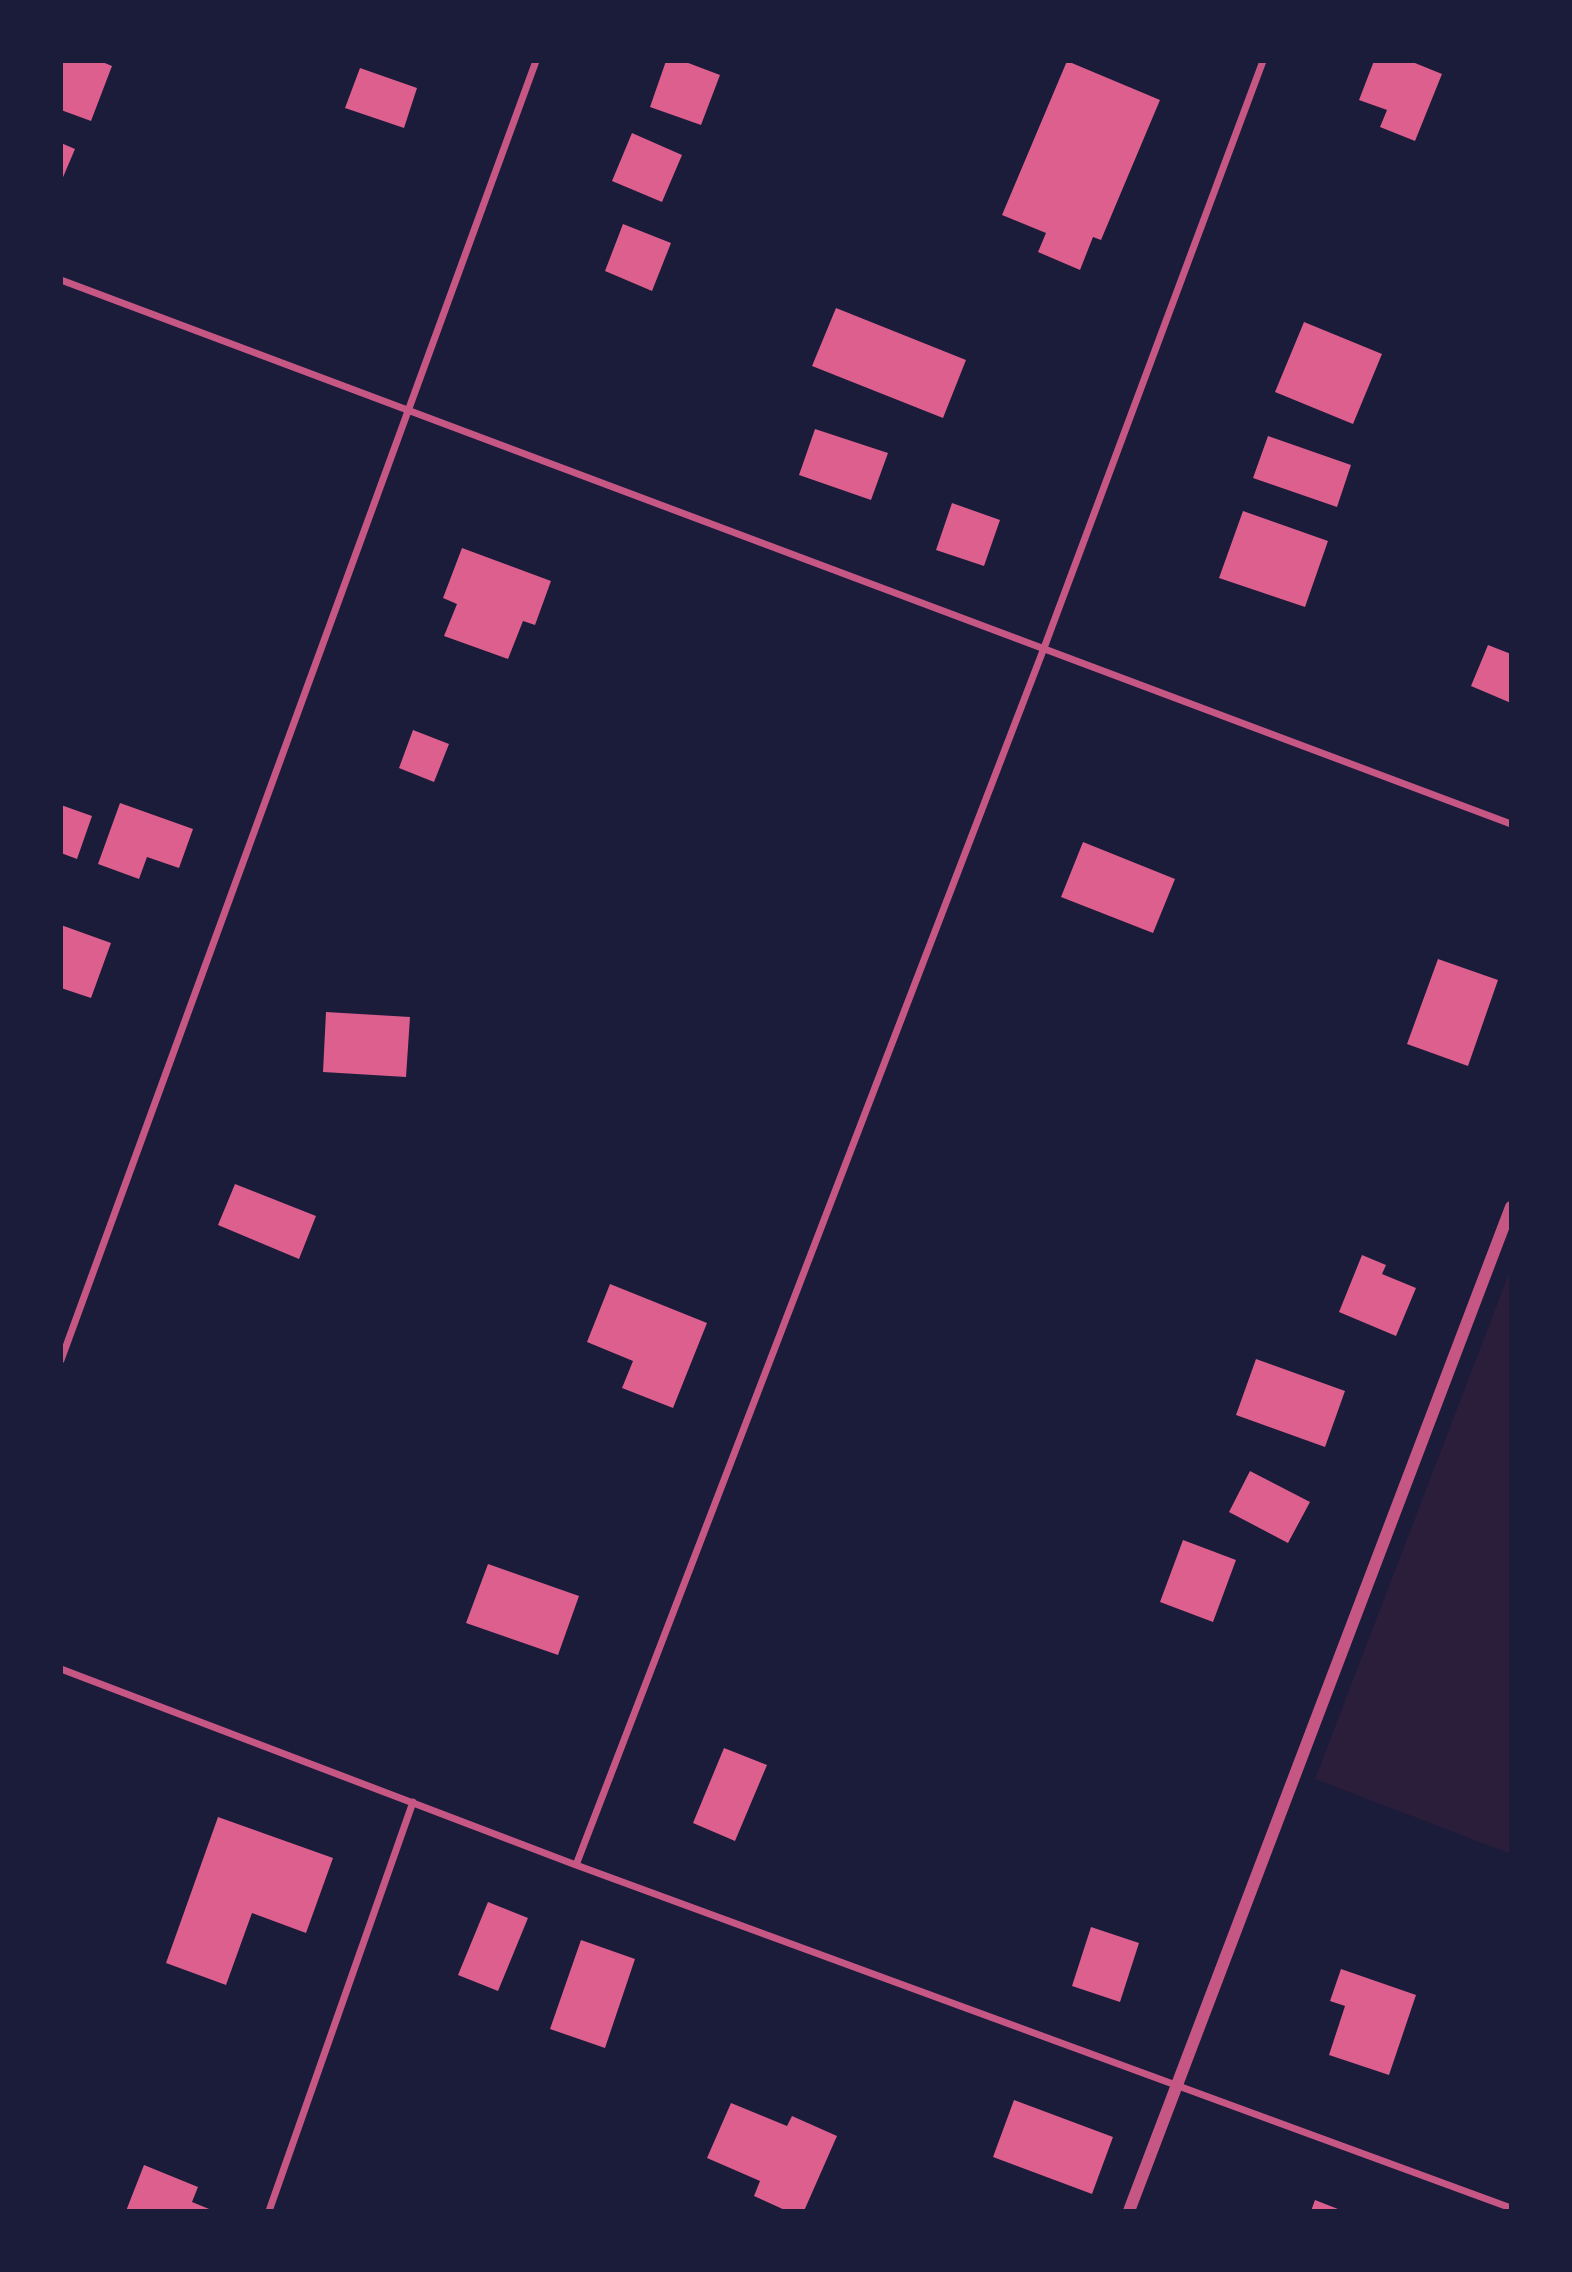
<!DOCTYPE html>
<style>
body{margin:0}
#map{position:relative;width:1572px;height:2272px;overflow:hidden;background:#1b1b3a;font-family:"Archivo Narrow",sans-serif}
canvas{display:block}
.frame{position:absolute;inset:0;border:63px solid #1b1b3a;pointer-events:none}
</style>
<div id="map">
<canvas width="1572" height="2272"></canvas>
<div class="frame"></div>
</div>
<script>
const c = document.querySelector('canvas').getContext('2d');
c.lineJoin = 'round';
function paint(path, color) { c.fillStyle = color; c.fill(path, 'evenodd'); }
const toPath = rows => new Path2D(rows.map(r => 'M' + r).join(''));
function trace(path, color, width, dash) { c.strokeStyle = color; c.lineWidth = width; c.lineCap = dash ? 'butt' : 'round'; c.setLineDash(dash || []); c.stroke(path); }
const green = toPath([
 [1511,1268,1511,1854,1315,1779]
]);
const building = toPath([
 [61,61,100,61,112,66,91,121,61,110],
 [666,61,683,61,720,75,701,125,650,107],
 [1067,61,1160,100,1101,240,1093,237,1080,270,1038,252,1046,233,1002,215],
 [1374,61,1410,61,1442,74,1415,141,1380,127,1387,110,1359,100],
 [360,68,417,88,404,128,345,108],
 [632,133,682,155,662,202,612,181],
 [61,143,75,149,61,182],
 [623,224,671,243,652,291,605,271],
 [836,308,966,360,943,418,812,366],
 [1304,322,1382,354,1353,424,1275,392],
 [815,429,888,453,871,500,799,475],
 [1268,436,1351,465,1337,507,1253,478],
 [952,503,1000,520,984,566,936,550],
 [1243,511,1328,541,1305,607,1219,578],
 [462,548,551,581,535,625,523,621,508,659,444,636,457,604,443,598],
 [1488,645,1511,654,1511,703,1471,686],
 [413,730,449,744,434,782,399,768],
 [120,803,193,829,179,868,147,857,139,879,98,864],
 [61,805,92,816,77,859,61,853],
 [1083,842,1175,879,1153,933,1061,897],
 [61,925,111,943,91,998,61,988],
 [1438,959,1498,980,1468,1066,1407,1044],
 [326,1012,410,1017,406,1077,323,1072],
 [235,1184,316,1216,299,1259,218,1225],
 [1362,1255,1386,1265,1382,1274,1416,1288,1396,1336,1339,1312],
 [610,1284,707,1323,673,1408,622,1388,633,1361,587,1342],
 [1256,1359,1345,1391,1325,1447,1236,1415],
 [1250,1471,1310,1502,1288,1543,1229,1512],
 [1183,1540,1236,1560,1213,1622,1160,1602],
 [488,1564,579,1596,558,1655,466,1623],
 [724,1748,767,1765,735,1841,693,1823],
 [218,1817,333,1858,306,1933,252,1913,226,1985,166,1963],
 [488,1902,528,1918,498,1991,458,1975],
 [1091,1927,1139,1943,1120,2002,1072,1986],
 [581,1940,635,1959,605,2048,550,2029],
 [1341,1969,1416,1995,1389,2075,1329,2055,1345,2006,1330,2001],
 [1014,2100,1113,2137,1092,2194,993,2157],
 [731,2103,787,2126,792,2116,837,2136,804,2211,787,2211,754,2196,760,2181,707,2158],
 [144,2165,198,2187,192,2202,214,2211,126,2211],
 [1315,2200,1343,2211,1311,2211]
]);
const minor = toPath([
 [61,280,1511,824],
 [61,1360,536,61],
 [61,1669,576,1865,1511,2208],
 [576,1865,1044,648,1263,61],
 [269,2211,413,1802]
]);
const tertiary = toPath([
 [1129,2211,1511,1207]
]);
paint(green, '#2a1e3b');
paint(building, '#dd5f8e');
trace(minor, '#c65784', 7);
trace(tertiary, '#c65784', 12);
</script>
